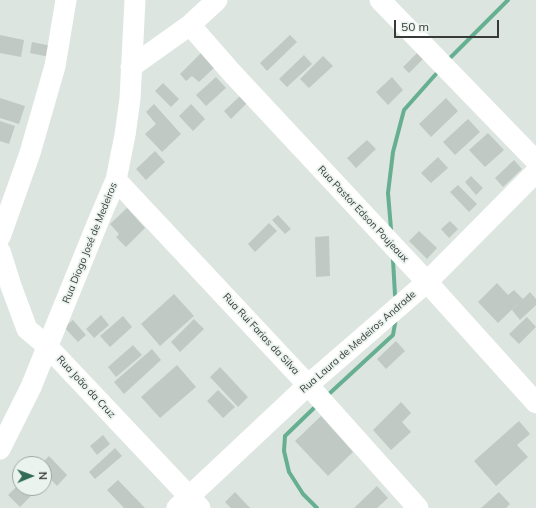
<!DOCTYPE html>
<meta charset="utf-8">
<style>
body{margin:0}
#map{position:relative;width:536px;height:508px;overflow:hidden;background:#dde5e1;font-family:Mulish,sans-serif}
canvas{display:block}
.north{position:absolute;left:12px;top:456px;width:40px;height:40px;box-sizing:border-box;background:#eaf3ee;border:1px solid #a2a9a5;border-radius:50%;rotate:89deg;font-size:11px;font-weight:700;line-height:16px;text-align:center;color:#373a38}
.north::after{content:'';display:block;margin:auto;width:14px;height:18px;background:#336c55;clip-path:polygon(50% 0,100% 100%,50% 72%,0 100%)}
.scale{position:absolute;left:394px;top:20px;width:105px;height:18px;box-sizing:border-box;border:2px solid #373a38;border-top:0;padding-left:5px;font-size:12px;line-height:14px;white-space:nowrap;color:#373a38;-webkit-text-stroke:3px #eaf3ee;paint-order:stroke}
</style>
<div id="map">
<canvas width="536" height="508"></canvas>
<div class="north">N</div>
<div class="scale">50 m</div>
</div>
<script>
const c = document.querySelector('canvas').getContext('2d');
c.lineJoin = 'round';
const toPath = rows => new Path2D(rows.map(r => 'M' + r).join(''));
function trace(path, color, width, dash) { c.strokeStyle = color; c.lineWidth = width; c.lineCap = dash ? 'butt' : 'round'; c.setLineDash(dash || []); c.stroke(path); }
function paint(path, color) { c.fillStyle = color; c.fill(path, 'evenodd'); }
function label(font, color, halo, rows, align = 'center') {
  c.font = font + ' Mulish,sans-serif'; c.lineWidth = 3.5; c.setLineDash([]); c.textBaseline = 'middle'; c.strokeStyle = halo; c.fillStyle = color; for (const [text, x, y, turn = 0] of rows) {
    c.save(); c.translate(x, y); c.rotate((+turn || 0) * Math.PI / 180); c.textAlign = isNaN(turn) ? turn : align; if (halo) c.strokeText(text, 0, 0); c.fillText(text, 0, 0); c.restore();
  }
}
const stream = toPath([
 [451,57,508,0],
 [391,229,388,193,393,152,404,110,436,74],
 [393,260,395,295],
 [330,393,393,335,396,318],
 [314,408,285,436,284,451,289,472,303,494,317,508]
]);
const building = toPath([
 [0,35,24,40,21,57,0,53],
 [290,35,297,42,267,71,260,63],
 [32,42,52,46,50,57,30,53],
 [201,53,215,67,199,82,192,76,186,81,180,74],
 [417,53,423,59,409,73,403,67],
 [304,55,312,64,287,87,279,79],
 [323,56,333,66,309,88,300,79],
 [216,77,226,88,206,106,196,95],
 [392,77,403,90,388,105,376,92],
 [163,83,179,99,171,107,155,91],
 [240,96,247,103,231,119,224,111],
 [0,98,25,106,19,124,0,118],
 [446,98,458,111,431,137,419,124],
 [154,104,181,134,162,152,145,134,156,124,146,112],
 [191,104,205,119,193,131,179,116],
 [468,119,480,132,455,155,443,142],
 [0,121,15,126,9,144,0,141],
 [488,133,504,150,485,167,469,150],
 [367,140,376,149,356,168,347,158],
 [155,151,165,162,146,180,136,169],
 [438,157,448,168,431,183,421,173],
 [514,160,522,169,503,187,495,178],
 [471,176,483,188,476,195,465,182],
 [458,185,477,204,469,212,450,192],
 [127,208,145,228,126,247,116,237,119,234,110,224],
 [278,215,291,229,285,234,272,220],
 [450,221,458,229,449,238,441,229],
 [269,223,277,231,255,252,248,244],
 [419,231,437,248,427,259,409,241],
 [329,236,330,276,316,277,315,237],
 [497,283,508,295,514,290,523,299,498,323,478,302],
 [530,292,536,299,536,305,520,320,512,310],
 [174,294,194,316,160,346,141,324],
 [101,315,109,325,94,338,86,329],
 [123,316,132,327,110,347,100,336],
 [527,317,536,327,519,344,509,334],
 [194,319,204,329,180,352,171,342],
 [73,320,86,335,78,342,64,327],
 [396,341,405,351,386,369,377,359],
 [133,345,142,355,116,377,108,367],
 [152,349,161,360,124,394,114,382],
 [177,365,196,387,160,418,141,397],
 [220,367,248,397,238,407,210,377],
 [218,390,235,407,223,418,207,401],
 [401,402,411,413,402,422,411,432,391,450,373,430],
 [321,416,353,452,328,476,295,441],
 [519,421,530,434,517,445,528,457,496,486,474,461],
 [103,435,110,444,97,455,90,446],
 [115,448,122,456,95,479,89,472],
 [49,456,67,475,57,486,44,472,44,464,41,464],
 [118,480,145,508,124,508,107,490],
 [20,483,20,488,39,488,20,507,8,495],
 [377,486,388,498,377,508,354,508],
 [235,492,250,508,231,508,225,502],
 [499,492,510,504,506,508,481,508]
]);
const minor = toPath([
 [380,0,536,161],
 [190,25,232,73,427,282,536,403],
 [131,67,190,25,217,0],
 [116,180,308,385,418,508],
 [0,237,30,153,55,66,66,0],
 [0,251,11,286,27,329,47,346,200,508],
 [0,449,31,387,98,222,116,180,125,135,130,99,135,0],
 [177,508,308,385,427,282,536,172]
]);
const streetNames = [
 ["Rua Pastor Edson Poujeaux",363,214,47],
 ["Rua Diogo José de Medeiros",90,243,-68],
 ["Rua Rui Farias da Silva",261,334,47],
 ["Rua Laura de Medeiros Andrade",358,342,-41],
 ["Rua João da Cruz",86,387,47]
];
trace(stream, '#67af91', 4);
paint(building, '#c1c9c5');
trace(minor, '#fff', 21);
label('10px', '#373a38', '#eaf3ee', streetNames);
</script>
